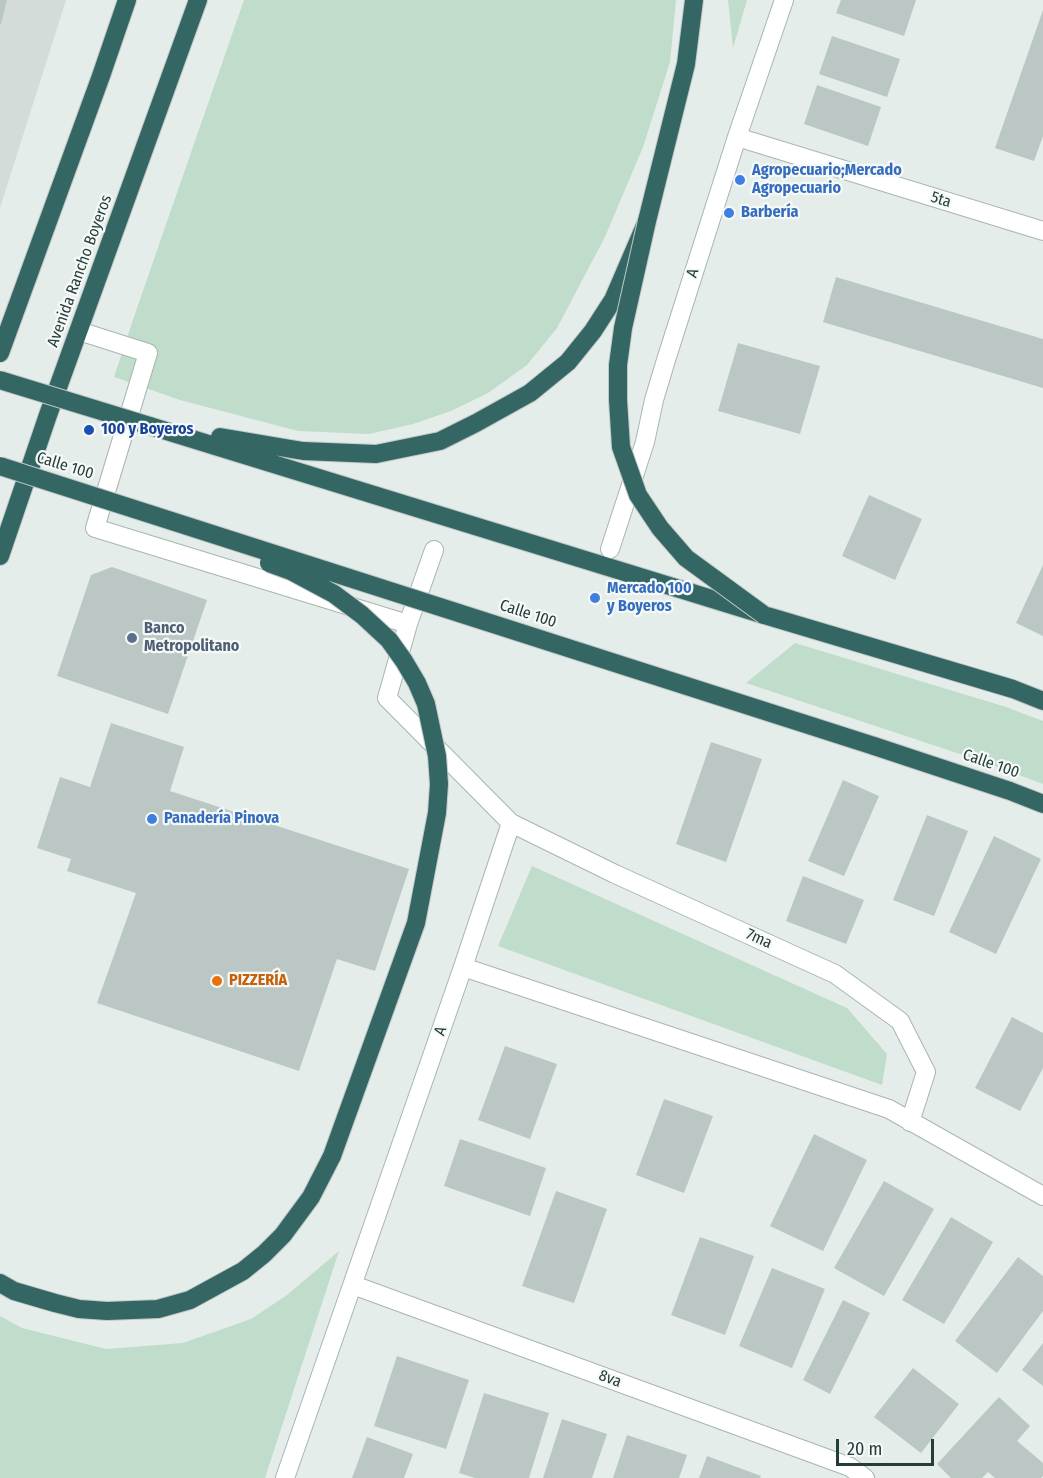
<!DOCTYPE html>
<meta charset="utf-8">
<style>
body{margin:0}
#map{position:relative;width:1043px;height:1478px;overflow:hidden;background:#e5edea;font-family:"Fira Sans Condensed",sans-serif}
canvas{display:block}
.scale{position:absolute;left:836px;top:1439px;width:98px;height:27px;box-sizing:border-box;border:3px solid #253d3a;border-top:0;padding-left:8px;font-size:18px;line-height:21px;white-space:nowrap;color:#253d3a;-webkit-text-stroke:4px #f5f9f8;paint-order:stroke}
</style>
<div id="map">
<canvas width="1043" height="1478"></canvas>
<div class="scale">20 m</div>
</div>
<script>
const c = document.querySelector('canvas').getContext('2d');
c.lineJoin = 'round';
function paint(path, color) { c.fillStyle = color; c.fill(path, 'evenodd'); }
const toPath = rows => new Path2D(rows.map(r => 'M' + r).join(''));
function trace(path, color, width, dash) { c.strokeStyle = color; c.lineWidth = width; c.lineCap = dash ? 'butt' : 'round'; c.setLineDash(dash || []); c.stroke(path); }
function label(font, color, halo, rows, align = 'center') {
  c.font = font + ' "Fira Sans Condensed",sans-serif'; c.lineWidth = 4.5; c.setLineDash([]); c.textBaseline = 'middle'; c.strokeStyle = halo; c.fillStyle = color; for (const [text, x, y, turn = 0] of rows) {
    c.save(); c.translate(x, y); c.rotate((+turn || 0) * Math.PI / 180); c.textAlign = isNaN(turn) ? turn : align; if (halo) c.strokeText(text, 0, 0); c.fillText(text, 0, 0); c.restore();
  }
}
const built = toPath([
 [0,0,66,0,0,208]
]);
const green = toPath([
 [244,0,676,0,670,62,643,147,605,237,557,328,527,365,488,393,451,411,413,424,369,434,298,431,180,400,114,377,137,308],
 [728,0,747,0,733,48],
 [795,643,1006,707,1043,721,1043,784,984,762,746,683],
 [532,866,847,1008,887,1054,882,1085,498,946],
 [339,1251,265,1478,0,1478,0,1316,22,1328,106,1349,183,1343,251,1319,287,1295]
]);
const building = toPath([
 [0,0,7,0,1,24,0,24],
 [841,0,916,0,904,36,836,13],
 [1043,10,1043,136,1034,161,995,148],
 [832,36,900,59,887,97,819,74],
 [817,85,881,107,868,146,804,124],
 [836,277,1043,339,1043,388,823,322],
 [738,343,820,366,800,434,718,411],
 [869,495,922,519,895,580,842,556],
 [1043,565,1043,636,1016,623],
 [112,567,207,600,168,714,57,676,91,575],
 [111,723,184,747,170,791,409,869,375,971,337,959,299,1071,97,1003,136,893,67,871,71,859,37,848,60,777,90,787],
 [711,742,762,759,726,862,676,844],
 [843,780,879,796,844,876,808,861],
 [927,815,968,831,934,916,893,900],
 [994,836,1041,859,996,954,949,932],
 [803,876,864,900,846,944,786,921],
 [1012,1017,1043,1033,1043,1068,1020,1111,975,1088],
 [505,1046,557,1064,530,1139,478,1120],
 [664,1099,713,1116,684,1193,636,1175],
 [814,1134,867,1160,823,1251,770,1226],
 [460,1139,546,1168,530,1216,444,1186],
 [884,1181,934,1209,884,1296,834,1268],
 [556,1191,607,1209,574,1303,522,1286],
 [951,1217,993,1242,944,1324,902,1300],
 [700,1237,754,1256,725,1335,671,1315],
 [1018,1257,1043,1276,1043,1311,997,1373,955,1341],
 [772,1268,825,1289,792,1368,739,1346],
 [843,1300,870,1313,830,1394,803,1380],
 [1043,1343,1043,1386,1022,1370],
 [397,1356,469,1380,446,1449,374,1426],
 [913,1368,959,1404,921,1453,874,1417],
 [484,1393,549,1413,529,1478,475,1478,459,1473],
 [999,1397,1030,1426,1017,1441,1043,1463,1043,1476,1041,1478,995,1478,988,1472,982,1478,951,1478,937,1464],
 [562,1419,607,1434,592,1478,543,1478],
 [627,1435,687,1455,679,1478,613,1478],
 [367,1437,413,1454,404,1478,352,1478],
 [707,1456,761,1476,760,1478,699,1478]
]);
const minor = toPath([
 [737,137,1043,231],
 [79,331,148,353,95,528,408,624],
 [610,549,645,442,654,400,666,360,737,137,784,0],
 [434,550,408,624,387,698,511,823,615,874,835,974,900,1021,926,1072,910,1122],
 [463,967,889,1109,1043,1196],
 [353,1285,850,1467,865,1478],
 [285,1478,463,967,511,823]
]);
const highway = toPath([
 [0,353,101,76,127,0],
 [150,426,764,615,1013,689,1043,701],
 [220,437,303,451,376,454,440,441,476,423,530,393,568,362,593,331,613,300,647,221,686,64,694,0],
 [0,556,48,415,198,0],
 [874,746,1010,791,1043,804],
 [0,1283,14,1291,55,1303,79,1309,107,1311,158,1309,190,1300,243,1271,264,1254,283,1235,311,1197,332,1156]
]);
const highwayBridge = toPath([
 [647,221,623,328,618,365,618,400,621,447,638,495,660,528,686,558,764,615],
 [0,380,150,426],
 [0,466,874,746],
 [269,563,291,571,334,594,362,615,389,640,404,661,417,683,426,704,437,756,439,784,437,813,416,923,332,1156]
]);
const markers = [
 [740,180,6,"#3f7fe0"],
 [729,213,6,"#3f7fe0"],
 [89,430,6,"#1a4fb4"],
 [595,598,6,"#3f7fe0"],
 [132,638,6,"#5c6f8a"],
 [152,819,6,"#3f7fe0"],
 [217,981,6,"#e8710a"]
];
const shopNames = [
 ["Agropecuario;Mercado",752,171],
 ["Agropecuario",752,189],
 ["Barbería",741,213],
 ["Mercado 100",607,589],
 ["y Boyeros",607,607],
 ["Panadería Pinova",164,819]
];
const streetNames = [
 ["5ta",941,200,17],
 ["Avenida Rancho Boyeros",80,271,-70],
 ["A",693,273,-72],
 ["Calle 100",65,466,17],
 ["Calle 100",528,614,18],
 ["Calle 100",991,764,19],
 ["7ma",759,939,24],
 ["A",441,1031,-71],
 ["8va",610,1379,20]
];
const transitNames = [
 ["100 y Boyeros",101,430]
];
const serviceNames = [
 ["Banco",144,629],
 ["Metropolitano",144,647]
];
const foodNames = [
 ["PIZZERÍA",229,981]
];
paint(built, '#d3dcd9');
paint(green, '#c0dccb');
paint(building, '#bac7c4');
trace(minor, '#a8b5b2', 20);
trace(highway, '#c2c9c8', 20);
trace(minor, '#fff', 18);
trace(highway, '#346763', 18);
trace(highwayBridge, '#c2c9c8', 20, []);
trace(highwayBridge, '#346763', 18);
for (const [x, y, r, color] of markers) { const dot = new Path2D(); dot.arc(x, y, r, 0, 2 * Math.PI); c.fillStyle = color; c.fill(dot); trace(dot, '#f5f9f8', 2); }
label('bold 16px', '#366cbe', '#f5f9f8', shopNames, 'left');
label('16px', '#253d3a', '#f5f9f8', streetNames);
label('bold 16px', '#164399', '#f5f9f8', transitNames, 'left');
label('bold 16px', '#4e5e75', '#f5f9f8', serviceNames, 'left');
label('bold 16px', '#c56008', '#f5f9f8', foodNames, 'left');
</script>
